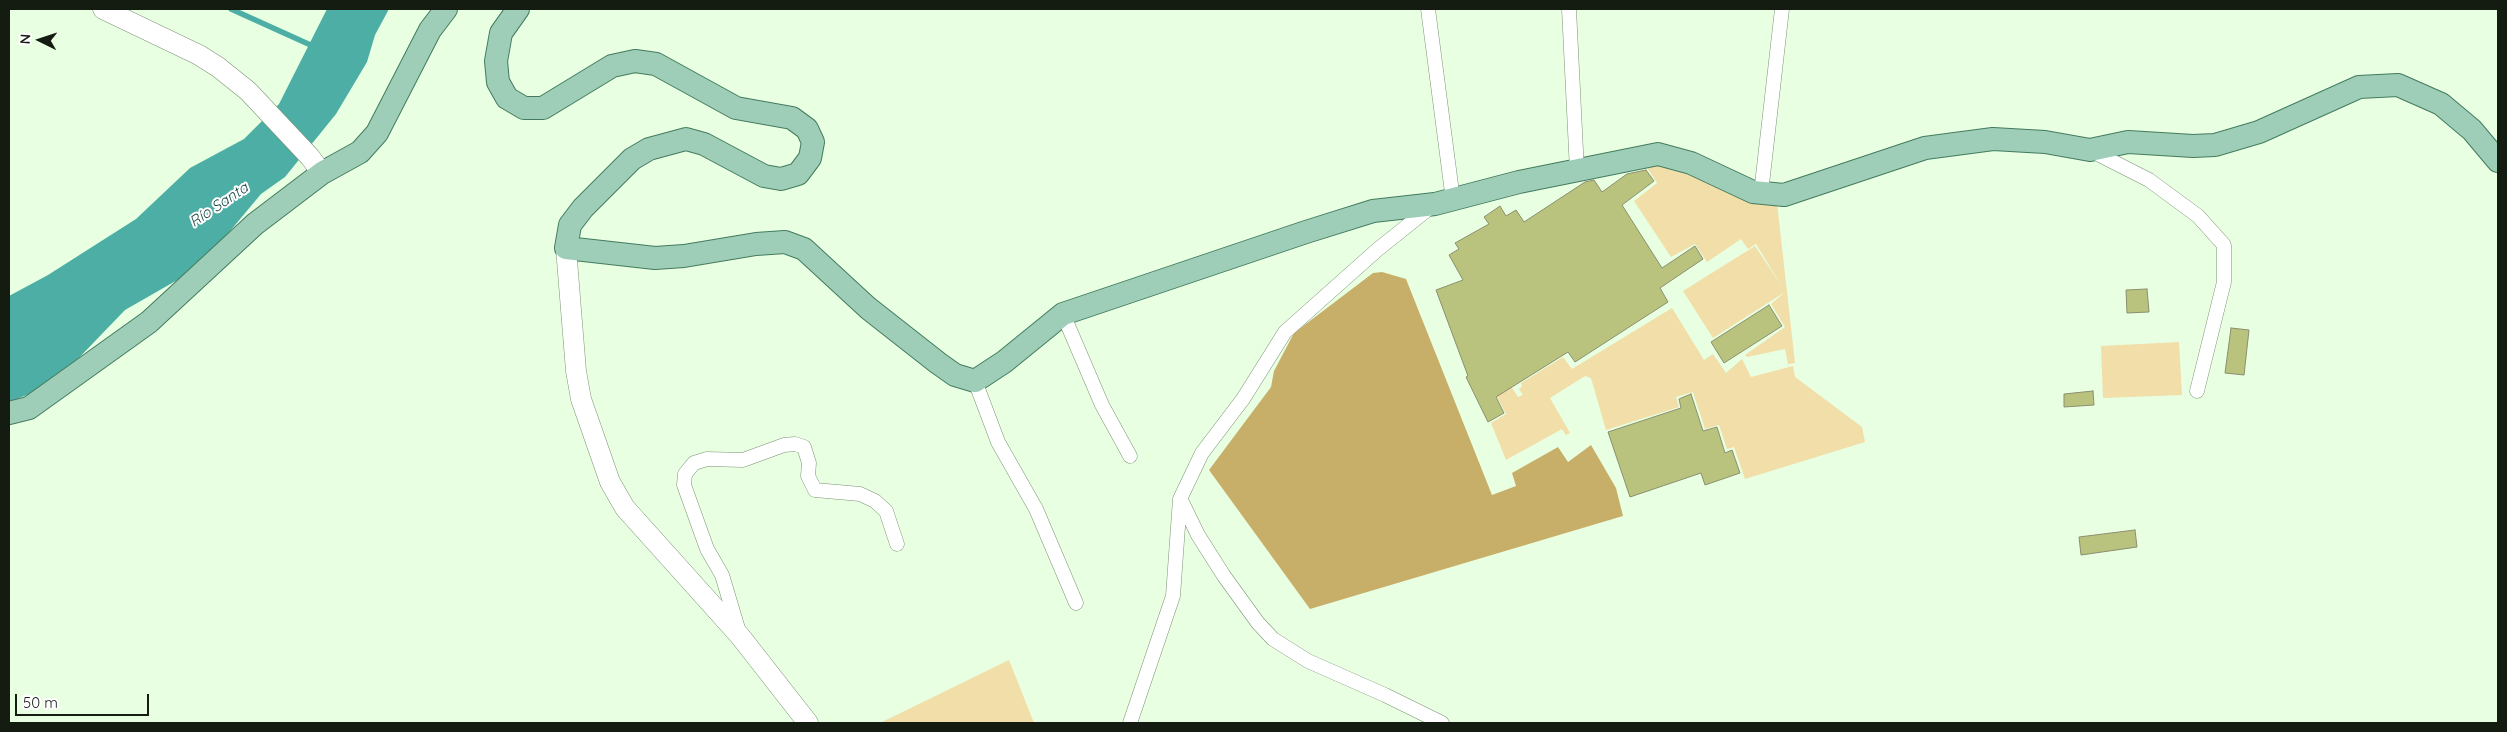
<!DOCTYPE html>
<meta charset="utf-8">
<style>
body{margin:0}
#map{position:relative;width:2507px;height:732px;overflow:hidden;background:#e8ffe1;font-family:Quicksand,sans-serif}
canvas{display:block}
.frame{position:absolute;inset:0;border:10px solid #141c12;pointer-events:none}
.north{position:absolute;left:15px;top:15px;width:50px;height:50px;-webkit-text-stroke:4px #fff;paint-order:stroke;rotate:274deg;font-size:14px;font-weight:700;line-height:20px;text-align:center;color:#141c12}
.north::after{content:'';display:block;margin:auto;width:18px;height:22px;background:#141c12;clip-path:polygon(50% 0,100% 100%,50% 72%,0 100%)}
.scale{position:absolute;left:15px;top:694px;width:134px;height:22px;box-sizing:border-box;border:2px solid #141c12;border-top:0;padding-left:6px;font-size:15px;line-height:18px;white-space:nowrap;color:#141c12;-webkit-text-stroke:4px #fff;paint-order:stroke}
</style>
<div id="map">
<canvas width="2507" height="732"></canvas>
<div class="frame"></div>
<div class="north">N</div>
<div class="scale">50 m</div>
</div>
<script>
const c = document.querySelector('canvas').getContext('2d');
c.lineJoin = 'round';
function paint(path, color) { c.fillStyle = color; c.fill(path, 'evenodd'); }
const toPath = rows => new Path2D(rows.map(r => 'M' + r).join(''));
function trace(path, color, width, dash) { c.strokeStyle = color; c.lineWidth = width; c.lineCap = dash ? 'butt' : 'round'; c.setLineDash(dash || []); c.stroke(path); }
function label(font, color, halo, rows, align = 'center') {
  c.font = font + ' Quicksand,sans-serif'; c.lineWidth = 4; c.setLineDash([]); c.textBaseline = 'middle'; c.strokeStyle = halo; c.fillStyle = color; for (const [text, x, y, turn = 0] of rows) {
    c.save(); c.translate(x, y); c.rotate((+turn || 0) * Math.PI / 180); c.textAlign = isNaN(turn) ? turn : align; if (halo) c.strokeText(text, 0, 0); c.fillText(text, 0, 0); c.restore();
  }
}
const green = toPath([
 [1665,162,1777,203,1795,363,1788,364,1785,349,1747,357,1745,355,1785,327,1771,304,1785,292,1713,338,1683,291,1755,246,1783,288,1756,244,1748,249,1741,239,1707,262,1695,244,1671,257,1634,201,1657,183,1644,163],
 [1672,308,1704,360,1713,354,1726,373,1742,359,1751,377,1793,366,1795,377,1862,427,1865,442,1745,479,1734,447,1727,449,1719,425,1705,429,1693,392,1676,397,1679,407,1606,430,1591,378,1585,376,1550,398,1570,433,1566,435,1562,429,1506,460,1491,423,1506,414,1483,369,1496,363,1518,397,1523,395,1519,389,1522,386,1521,383,1563,357,1572,369],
 [2179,342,2182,395,2103,398,2101,346],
 [1009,660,1034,723,880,723]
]);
const forest = toPath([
 [1382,272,1406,279,1492,495,1516,486,1512,473,1558,447,1568,462,1591,445,1616,488,1623,516,1310,609,1209,470,1271,387,1274,371,1294,333,1373,273]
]);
const water = toPath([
 [327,9,389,9,375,35,367,62,336,114,285,177,261,194,200,267,125,310,72,365,32,393,9,402,9,296,48,275,136,219,190,168,244,139,279,104]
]);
const stream = toPath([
 [231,9,315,47]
]);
const building = toPath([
 [1646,170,1654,181,1622,205,1662,268,1695,246,1703,259,1660,288,1668,302,1575,362,1568,352,1496,397,1504,413,1488,422,1466,377,1468,376,1436,290,1463,280,1449,255,1459,249,1455,243,1489,224,1484,217,1500,206,1506,216,1516,210,1524,222,1585,182,1594,180,1602,192,1627,174,1646,170],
 [2147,289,2149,312,2127,313,2126,290,2147,289],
 [1769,305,1782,326,1724,363,1711,342,1769,305],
 [2231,328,2249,330,2244,375,2225,373,2231,328],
 [2093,391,2094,405,2064,407,2064,394,2093,391],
 [1691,394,1703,431,1717,427,1725,453,1732,450,1740,473,1705,485,1701,473,1630,497,1608,432,1681,408,1679,399,1691,394],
 [2135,530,2137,547,2081,555,2079,537,2135,530]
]);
const street = toPath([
 [1428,9,1453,200],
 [1569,9,1577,171],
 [2090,150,2149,180,2198,216,2224,245,2224,282,2197,391],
 [1761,193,1782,9],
 [1063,314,1102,405,1130,456],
 [975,381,998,442,1036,509,1076,603],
 [1181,500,1198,535,1224,576,1258,623,1273,639,1308,661,1385,695,1442,723],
 [739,632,722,575,707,549,684,485,685,474,694,463,707,459,743,460,784,445,795,444,804,447,809,463,808,476,815,490,860,494,875,501,886,511,897,544],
 [1130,723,1173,596,1180,499,1202,453,1243,399,1285,332,1377,250,1432,206]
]);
const secondary = toPath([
 [103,9,199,55,218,67,248,91,310,157,322,173],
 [566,248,576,371,581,399,610,482,625,508,740,636,808,723]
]);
const primary = toPath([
 [518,9,501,33,496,61,498,82,507,98,524,108,543,108,612,66,635,61,656,64,736,108,792,118,807,129,813,142,810,158,798,174,781,179,764,176,704,144,686,139,649,149,632,159,583,208,570,225,566,248,655,258,684,256,756,244,785,242,804,249,868,308,938,363,955,375,975,381,1004,362,1063,314,1306,232,1373,211,1435,204,1519,182,1658,154,1691,163,1753,192,1784,195,1925,148,1993,139,2045,142,2090,150,2128,142,2193,146,2215,145,2259,132,2359,87,2398,85,2441,104,2472,130,2498,161],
 [9,413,29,408,149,322,255,224,322,173,360,152,377,133,430,30,446,9]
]);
const waterNames = [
 ["Río Santa",219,205,-34]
];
paint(green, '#f1dea8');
paint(forest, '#c7af6a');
paint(water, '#4caea4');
trace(stream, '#4caea4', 5.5);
paint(building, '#bac37e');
trace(building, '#8a8f6f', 1);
trace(street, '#7d9277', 15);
trace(secondary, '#7d9277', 21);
trace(primary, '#447b5f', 24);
trace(street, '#fff', 14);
trace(secondary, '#fff', 20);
trace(primary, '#9eceb8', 22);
label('italic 15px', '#1e4a46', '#fff', waterNames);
</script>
